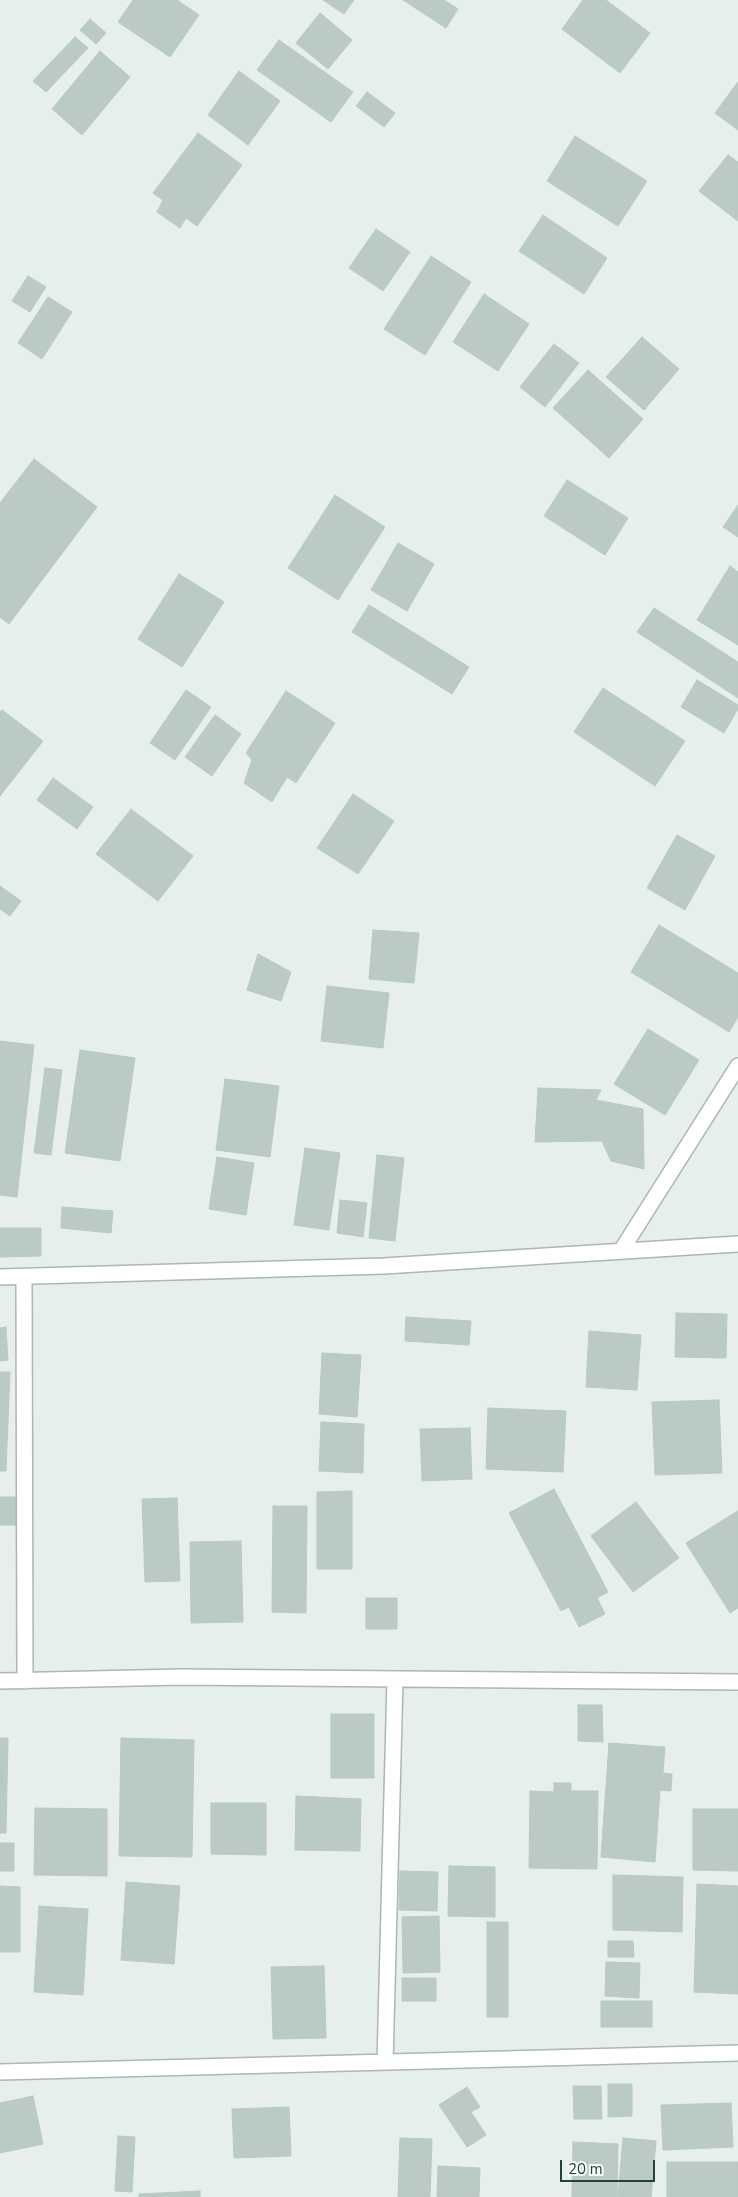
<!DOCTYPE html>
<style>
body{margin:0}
#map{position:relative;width:738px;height:2197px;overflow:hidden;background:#e6efeb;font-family:"Nunito Sans",sans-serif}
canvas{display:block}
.scale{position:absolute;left:560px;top:2160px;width:95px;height:22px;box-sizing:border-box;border:2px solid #24423a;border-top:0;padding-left:6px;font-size:15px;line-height:18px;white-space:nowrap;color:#24423a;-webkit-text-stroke:4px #f7fbf9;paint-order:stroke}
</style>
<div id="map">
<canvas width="738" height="2197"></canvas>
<div class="scale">20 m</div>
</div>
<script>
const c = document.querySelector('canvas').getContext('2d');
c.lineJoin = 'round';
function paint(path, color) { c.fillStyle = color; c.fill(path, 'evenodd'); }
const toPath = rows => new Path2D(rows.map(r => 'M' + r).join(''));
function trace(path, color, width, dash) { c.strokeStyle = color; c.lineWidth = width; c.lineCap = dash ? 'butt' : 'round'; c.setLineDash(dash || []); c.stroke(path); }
const building = toPath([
 [133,0,177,0,199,15,170,57,118,22,133,0],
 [323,0,354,0,344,14,323,0],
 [403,0,444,0,458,9,446,28,403,0],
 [583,0,606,0,650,33,620,73,562,29,583,0],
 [320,13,352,40,328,69,296,43,320,13],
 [90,19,106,33,96,44,80,30,90,19],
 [75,37,88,48,46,92,33,81,75,37],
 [279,40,353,92,331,122,257,70,279,40],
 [100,51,130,77,82,135,52,109,100,51],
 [239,71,280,101,248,145,208,115,239,71],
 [738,82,738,130,715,113,738,82],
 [367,92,395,113,384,127,356,106,367,92],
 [198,133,242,165,197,226,186,218,180,228,157,212,163,200,153,193,198,133],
 [575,136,647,181,618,226,547,181,575,136],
 [728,155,738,162,738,221,699,191,728,155],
 [543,215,607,258,584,294,519,251,543,215],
 [376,229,410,252,383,291,349,268,376,229],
 [431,256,471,282,425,355,384,329,431,256],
 [28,276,46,287,30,312,12,301,28,276],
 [484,294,529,324,498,371,453,342,484,294],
 [48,297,72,312,42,359,18,343,48,297],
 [642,337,679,369,644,410,606,377,642,337],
 [554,344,579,363,545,407,520,387,554,344],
 [588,370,643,419,609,458,553,408,588,370],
 [34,459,97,507,9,624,0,617,0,503,34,459],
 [567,480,628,518,605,555,544,516,567,480],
 [335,495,385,527,338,600,288,568,335,495],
 [738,505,738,537,723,527,738,505],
 [398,543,434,564,407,611,371,590,398,543],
 [730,566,738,572,738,645,697,620,730,566],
 [179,574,224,602,182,667,138,639,179,574],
 [369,605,469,667,452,694,352,632,369,605],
 [654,608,738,662,738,698,637,632,654,608],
 [697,680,738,705,738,709,724,733,681,707,697,680],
 [603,688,685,741,655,786,574,732,603,688],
 [186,690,211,707,175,760,150,743,186,690],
 [286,691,335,723,296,783,287,777,272,802,244,783,252,760,246,753,286,691],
 [2,710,43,741,0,796,0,712,2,710],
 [215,715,241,734,212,776,185,757,215,715],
 [53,778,93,807,77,829,37,800,53,778],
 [353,794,394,821,358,874,317,848,353,794],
 [131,809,193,856,158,901,96,854,131,809],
 [677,835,715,856,685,910,647,888,677,835],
 [0,886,21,901,10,916,0,909,0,886],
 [659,925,738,973,738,1017,729,1032,631,972,659,925],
 [373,930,419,933,414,983,369,979,373,930],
 [258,954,291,972,281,1001,247,990,258,954],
 [327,986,389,993,383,1048,321,1041,327,986],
 [648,1029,699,1060,665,1115,614,1084,648,1029],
 [0,1041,34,1045,17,1197,0,1195,0,1041],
 [80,1050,135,1058,120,1161,65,1153,80,1050],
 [45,1068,62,1070,51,1155,34,1153,45,1068],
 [225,1079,279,1086,270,1157,216,1150,225,1079],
 [538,1088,601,1090,596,1100,643,1109,644,1169,611,1161,602,1141,535,1142,538,1088],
 [305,1148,340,1153,329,1230,294,1225,305,1148],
 [377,1155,404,1158,395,1241,369,1238,377,1155],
 [217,1157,254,1163,246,1215,209,1209,217,1157],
 [340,1200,367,1203,363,1237,337,1233,340,1200],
 [62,1207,113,1211,111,1233,61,1228,62,1207],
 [0,1228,41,1228,41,1256,0,1257,0,1228],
 [676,1313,727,1314,726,1358,675,1357,676,1313],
 [406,1317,471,1321,469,1345,405,1341,406,1317],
 [6,1327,8,1360,0,1361,0,1328,6,1327],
 [589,1331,641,1335,637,1390,586,1387,589,1331],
 [322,1353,361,1355,357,1417,319,1414,322,1353],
 [0,1372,10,1372,6,1471,0,1471,0,1372],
 [719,1400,722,1473,655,1475,652,1402,719,1400],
 [488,1408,566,1411,563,1472,486,1469,488,1408],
 [321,1422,364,1424,363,1473,319,1471,321,1422],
 [470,1428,472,1479,422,1481,420,1429,470,1428],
 [554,1489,608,1592,597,1598,605,1614,579,1627,569,1607,561,1611,509,1513,554,1489],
 [352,1491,352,1569,317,1569,317,1492,352,1491],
 [0,1497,17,1497,17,1525,0,1525,0,1497],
 [177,1498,180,1581,145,1582,142,1499,177,1498],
 [636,1502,679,1558,633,1592,591,1536,636,1502],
 [273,1506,307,1506,306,1613,272,1612,273,1506],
 [738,1511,738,1608,730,1613,686,1543,738,1511],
 [241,1541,243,1622,191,1623,190,1542,241,1541],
 [366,1598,397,1598,397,1629,366,1629,366,1598],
 [578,1705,602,1705,603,1742,578,1741,578,1705],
 [331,1714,374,1714,374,1778,331,1778,331,1714],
 [0,1738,8,1738,6,1833,0,1833,0,1738],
 [121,1738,194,1740,192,1857,119,1856,121,1738],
 [609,1743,665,1747,663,1773,672,1774,671,1791,660,1790,655,1862,601,1857,609,1743],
 [554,1783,571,1783,571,1791,598,1791,597,1869,529,1868,530,1791,554,1792,554,1783],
 [296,1796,361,1799,360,1851,295,1850,296,1796],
 [211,1803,266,1803,266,1855,211,1854,211,1803],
 [35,1808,107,1809,107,1876,34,1875,35,1808],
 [693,1809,738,1809,738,1871,693,1870,693,1809],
 [0,1843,14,1843,14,1871,0,1871,0,1843],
 [449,1866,495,1867,495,1917,448,1916,449,1866],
 [400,1871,438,1872,437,1911,399,1910,400,1871],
 [613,1875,683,1877,682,1932,613,1930,613,1875],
 [126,1882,180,1886,174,1964,121,1960,126,1882],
 [697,1884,738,1886,738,1994,694,1992,697,1884],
 [0,1886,20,1887,20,1952,0,1952,0,1886],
 [39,1906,88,1909,83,1995,34,1992,39,1906],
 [439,1916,440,1972,403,1973,402,1917,439,1916],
 [487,1922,508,1922,508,2017,487,2017,487,1922],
 [608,1941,633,1941,634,1957,608,1957,608,1941],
 [606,1962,640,1963,639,1998,605,1996,606,1962],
 [324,1966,326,2038,273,2039,271,1967,324,1966],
 [402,1978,436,1978,436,2001,402,2001,402,1978],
 [601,2001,652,2001,652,2027,601,2027,601,2001],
 [608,2084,632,2084,632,2116,608,2117,608,2084],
 [573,2086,601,2086,602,2119,574,2119,573,2086],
 [467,2087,480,2107,471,2112,486,2135,467,2147,439,2105,467,2087],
 [33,2096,43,2144,0,2153,0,2103,33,2096],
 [731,2103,733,2147,663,2150,661,2105,731,2103],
 [289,2107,291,2156,234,2158,232,2109,289,2107],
 [118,2136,135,2137,132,2192,115,2191,118,2136],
 [400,2138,432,2139,430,2197,398,2197,400,2138],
 [623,2138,656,2141,651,2197,618,2197,623,2138],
 [573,2142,618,2144,617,2197,572,2197,573,2142],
 [667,2162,738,2162,738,2197,667,2197,667,2162],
 [438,2166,480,2168,479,2197,437,2197,438,2166],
 [200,2191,200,2197,139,2197,139,2194,200,2191]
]);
const minor = toPath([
 [621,1251,738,1066],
 [0,1277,384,1266,738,1244],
 [24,1277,25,1681],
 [0,1681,181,1677,738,1682],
 [385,2062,395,1680],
 [0,2072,738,2053]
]);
paint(building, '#bbcac4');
trace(building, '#b8c9c2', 1);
trace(minor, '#a8b8b2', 18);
trace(minor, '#fff', 15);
</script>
